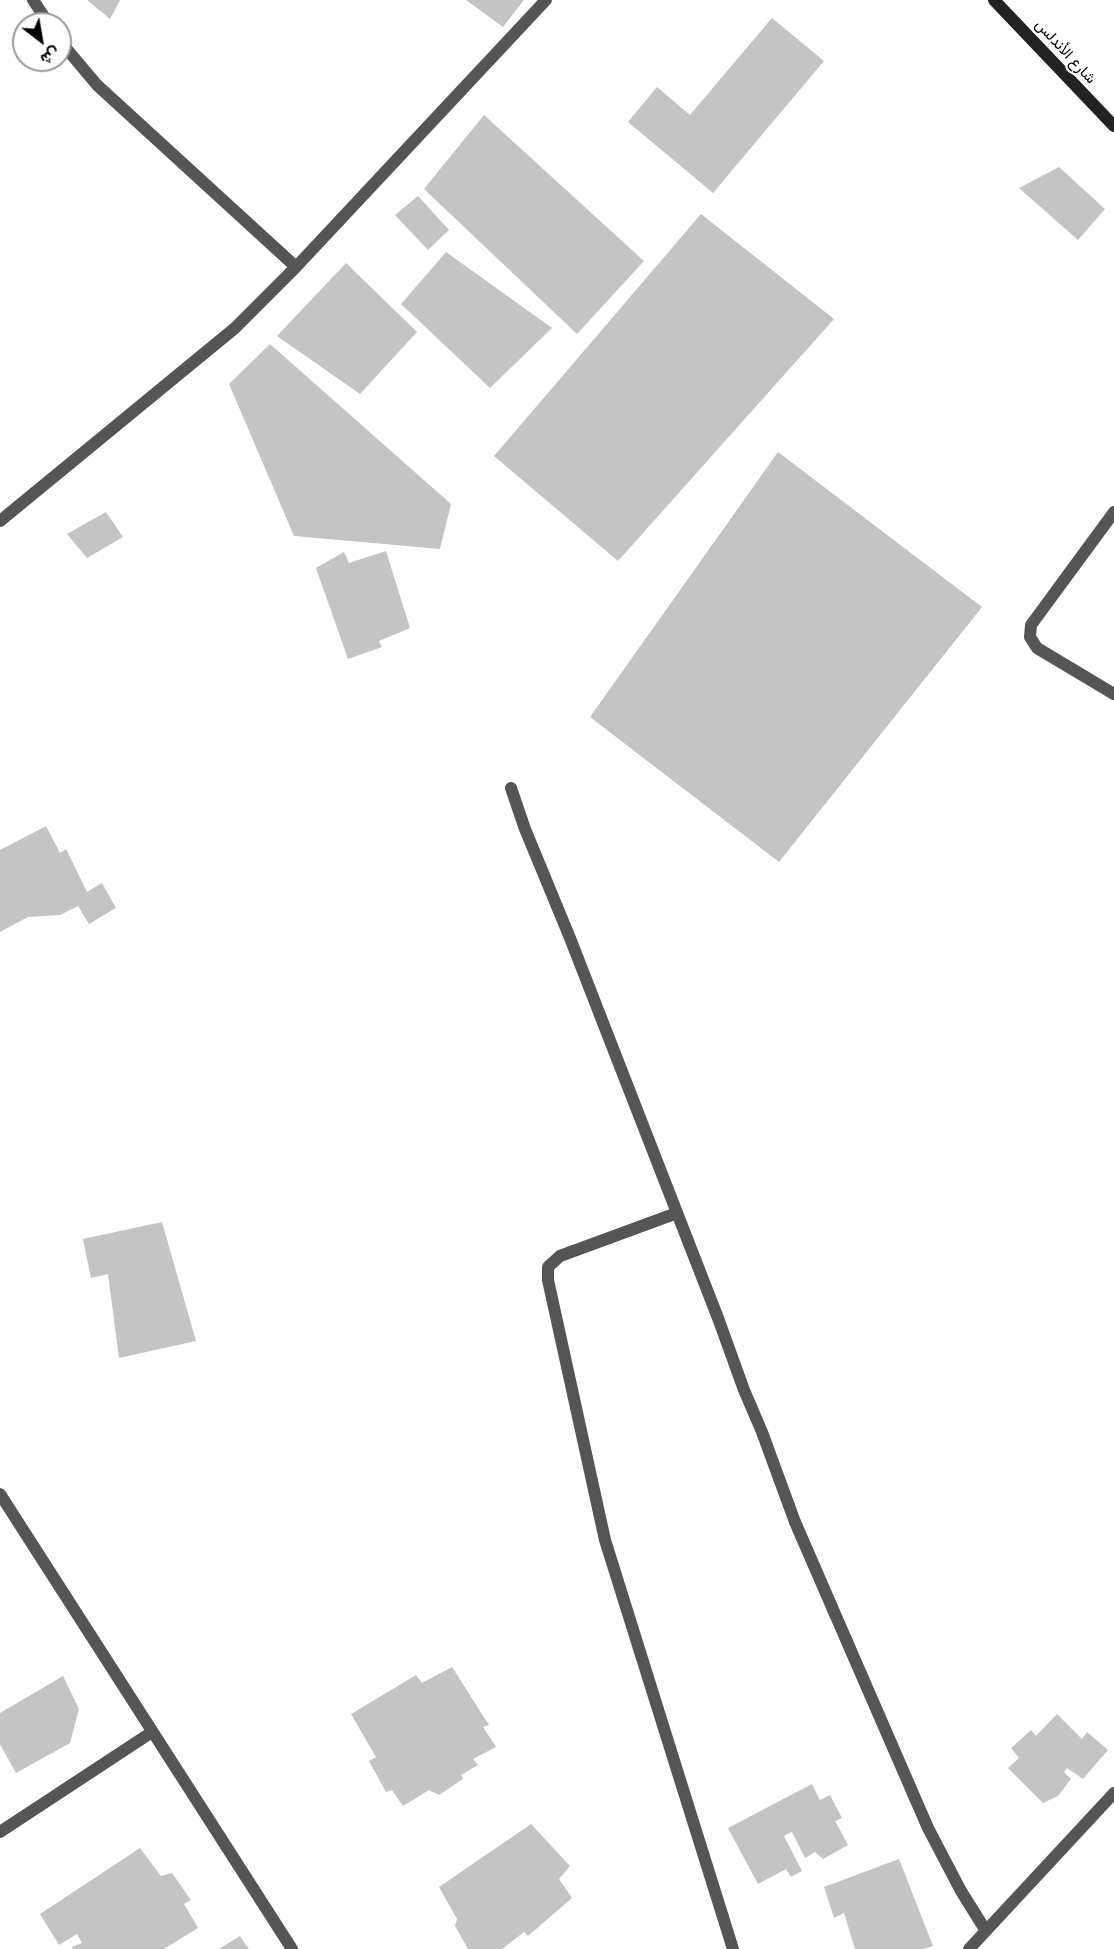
<!DOCTYPE html>
<meta charset="utf-8">
<style>
body{margin:0}
#map{position:relative;width:1114px;height:1949px;overflow:hidden;background:#fff;font-family:"Varela Round",Vazirmatn,sans-serif}
canvas{display:block}
.north{position:absolute;left:12px;top:12px;width:60px;height:60px;box-sizing:border-box;background:#fff;border:2px solid #999;border-radius:50%;rotate:149deg;font-size:16px;font-weight:700;line-height:24px;text-align:center;color:#000}
.north::after{content:'';display:block;margin:auto;width:21px;height:27px;background:#000;clip-path:polygon(50% 0,100% 100%,50% 72%,0 100%)}
</style>
<div id="map">
<canvas width="1114" height="1949"></canvas>
<div class="north">ش</div>
</div>
<script>
const c = document.querySelector('canvas').getContext('2d');
c.lineJoin = 'round';
function paint(path, color) { c.fillStyle = color; c.fill(path, 'evenodd'); }
const toPath = rows => new Path2D(rows.map(r => 'M' + r).join(''));
function trace(path, color, width, dash) { c.strokeStyle = color; c.lineWidth = width; c.lineCap = dash ? 'butt' : 'round'; c.setLineDash(dash || []); c.stroke(path); }
function label(font, color, halo, rows, align = 'center') {
  c.font = font + ' "Varela Round",Vazirmatn,sans-serif'; c.lineWidth = 4.5; c.setLineDash([]); c.textBaseline = 'middle'; c.strokeStyle = halo; c.fillStyle = color; for (const [text, x, y, turn = 0] of rows) {
    c.save(); c.translate(x, y); c.rotate((+turn || 0) * Math.PI / 180); c.textAlign = isNaN(turn) ? turn : align; if (halo) c.strokeText(text, 0, 0); c.fillText(text, 0, 0); c.restore();
  }
}
const building = toPath([
 [87,0,120,0,110,19],
 [466,0,524,0,503,27],
 [772,18,824,61,713,193,628,122,657,87,690,115],
 [484,115,644,261,577,334,424,189],
 [1059,167,1105,209,1078,240,1019,188],
 [418,196,449,230,428,250,395,215],
 [701,214,834,319,618,561,494,456],
 [446,252,552,328,490,388,401,304],
 [346,263,417,332,360,394,277,336],
 [270,344,451,504,440,549,294,536,229,384],
 [778,452,982,607,779,862,590,717],
 [106,512,123,537,87,558,67,534],
 [386,551,410,628,379,641,382,647,348,659,316,568,344,552,349,563],
 [46,826,60,853,66,849,87,892,102,883,116,908,89,924,78,906,60,915,28,917,0,932,0,850],
 [162,1222,196,1341,119,1358,108,1274,91,1278,83,1239],
 [452,1667,489,1725,483,1727,496,1747,473,1759,478,1765,461,1775,463,1779,439,1795,429,1790,403,1806,392,1790,386,1792,369,1761,376,1757,351,1714,416,1675,422,1683],
 [63,1676,79,1709,70,1743,16,1773,0,1744,0,1713],
 [1057,1714,1082,1739,1087,1732,1108,1750,1083,1779,1067,1768,1064,1772,1071,1779,1058,1796,1043,1803,1008,1768,1019,1758,1011,1748,1031,1730,1036,1736],
 [812,1784,820,1800,830,1795,842,1818,835,1821,848,1845,823,1859,815,1852,805,1858,792,1832,784,1836,802,1871,791,1877,786,1869,758,1884,728,1828],
 [531,1824,570,1866,559,1879,572,1898,528,1936,524,1932,502,1949,468,1949,455,1926,457,1919,439,1887],
 [140,1848,161,1876,172,1873,191,1900,184,1904,198,1928,164,1949,73,1949,72,1947,82,1943,77,1934,59,1945,40,1914],
 [899,1859,933,1946,923,1949,855,1949,844,1913,834,1918,824,1887],
 [240,1936,249,1949,219,1949]
]);
const minor = toPath([
 [33,0,49,24],
 [60,41,97,85,296,267],
 [1114,512,1031,625,1030,637,1037,648,1114,694],
 [0,521,235,328,296,267,546,0],
 [511,788,525,829,570,938,718,1318,744,1390,762,1432,795,1522,928,1828,961,1891,986,1931],
 [677,1213,560,1256,548,1267,548,1280,605,1540,733,1949],
 [0,1494,292,1949],
 [0,1832,152,1732],
 [969,1949,1114,1793]
]);
const secondary = toPath([
 [994,0,1114,126]
]);
const streetNames = [
 ["شارع الأندلس",1065,52,47]
];
paint(building, '#c4c4c4');
trace(minor, '#555', 12);
trace(secondary, '#222', 12);
label('15px', '#000', '#fff', streetNames);
</script>
